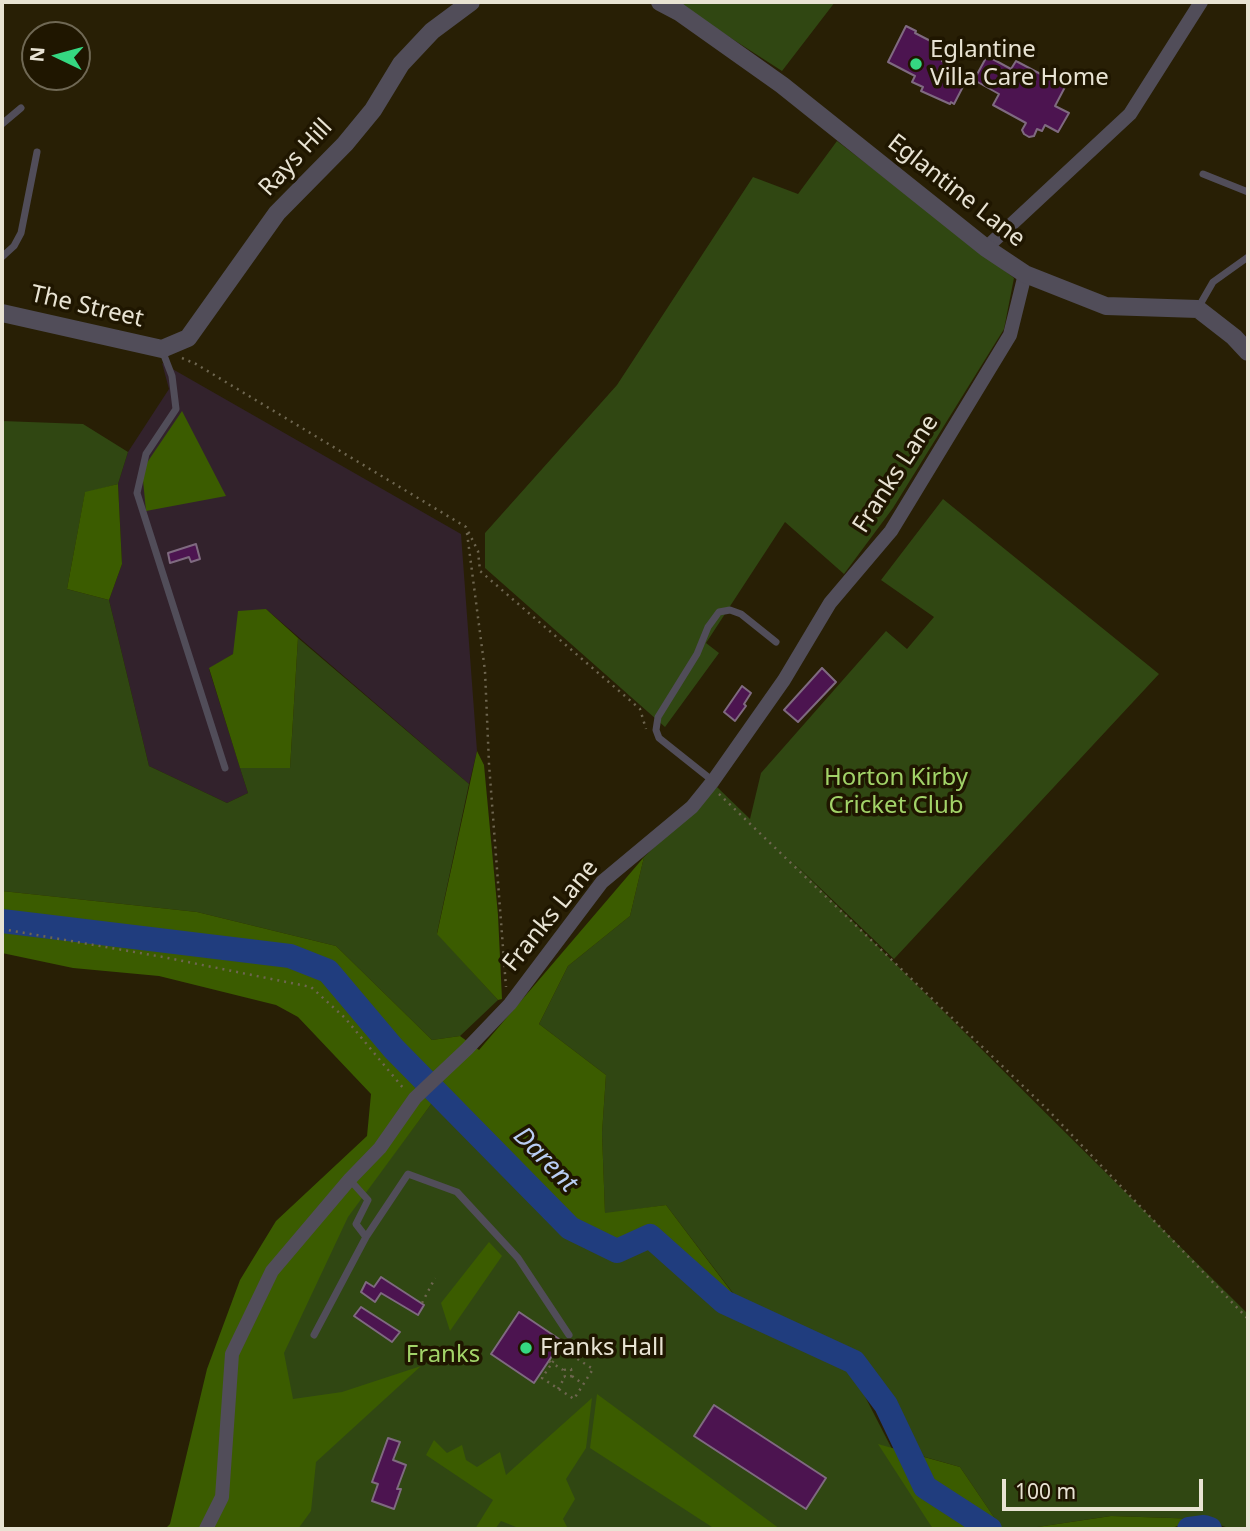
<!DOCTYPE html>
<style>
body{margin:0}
#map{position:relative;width:1250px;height:1531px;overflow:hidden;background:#281f05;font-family:"Noto Sans",sans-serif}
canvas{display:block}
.frame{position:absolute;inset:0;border:4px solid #e8e3d3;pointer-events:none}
.north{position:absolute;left:21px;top:21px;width:70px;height:70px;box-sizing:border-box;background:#1f1600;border:2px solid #6f6854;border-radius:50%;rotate:275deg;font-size:19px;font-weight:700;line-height:28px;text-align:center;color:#e8e3d3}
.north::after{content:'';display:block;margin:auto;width:24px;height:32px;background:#35d881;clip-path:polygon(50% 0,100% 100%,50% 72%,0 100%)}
.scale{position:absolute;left:1002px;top:1479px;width:201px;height:32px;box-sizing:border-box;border:4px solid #e8e3d3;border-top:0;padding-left:9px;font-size:21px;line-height:24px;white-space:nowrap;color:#e8e3d3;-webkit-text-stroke:5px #1f1600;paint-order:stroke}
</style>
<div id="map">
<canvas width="1250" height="1531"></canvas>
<div class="frame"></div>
<div class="north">N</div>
<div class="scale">100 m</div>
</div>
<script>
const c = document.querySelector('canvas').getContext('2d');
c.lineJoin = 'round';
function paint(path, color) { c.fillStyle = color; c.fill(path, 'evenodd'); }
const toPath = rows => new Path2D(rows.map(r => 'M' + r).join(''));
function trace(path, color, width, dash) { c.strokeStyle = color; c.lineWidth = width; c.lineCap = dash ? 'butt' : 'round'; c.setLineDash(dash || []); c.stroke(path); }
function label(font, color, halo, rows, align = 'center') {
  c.font = font + ' "Noto Sans",sans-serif'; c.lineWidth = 7; c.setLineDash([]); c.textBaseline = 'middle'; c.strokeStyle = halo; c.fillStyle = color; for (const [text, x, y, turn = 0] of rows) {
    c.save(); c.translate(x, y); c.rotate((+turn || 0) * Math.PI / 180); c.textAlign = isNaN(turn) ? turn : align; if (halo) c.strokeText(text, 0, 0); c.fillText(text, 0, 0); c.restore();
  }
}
const industrial = toPath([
 [162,363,461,534,477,751,469,784,266,609,233,654,209,669,248,793,227,803,149,766,109,600,122,564,118,484,128,452,169,389]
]);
const green = toPath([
 [675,2,835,2,782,71],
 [837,141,1014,278,1004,329,893,508,844,574,785,522,706,643,719,653,665,727,485,568,485,533,617,385,753,177,798,194],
 [2,421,83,424,128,452,118,484,85,493,67,589,109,600,149,766,227,803,248,793,240,768,290,768,298,638,469,784,437,933,498,1000,460,1036,432,1040,336,946,197,912,2,891],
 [943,499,1159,674,894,959,789,858,1248,1314,1248,1529,1232,1529,1201,1519,1111,1516,1024,1529,1002,1529,960,1467,918,1455,898,1407,855,1355,747,1306,853,1373,933,1529,218,1529,241,1357,432,1103,496,1168,585,1249,653,1248,739,1301,666,1205,605,1214,602,1133,606,1075,539,1024,568,966,630,916,644,857,717,787,750,819,761,773,886,631,907,649,934,617,881,580]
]);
const forest = toPath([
 [182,411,226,496,146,511,142,470],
 [118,484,122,564,109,600,67,589,85,492],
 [266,609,298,638,290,768,240,768,209,668,233,654,238,611],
 [477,751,484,765,498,915,502,999,498,1000,437,934],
 [644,857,630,916,568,966,539,1024,606,1075,602,1133,605,1213,666,1205,740,1303,653,1248,585,1249,432,1103,348,1217,284,1353,293,1399,342,1392,421,1366,316,1462,311,1511,298,1529,165,1529,170,1524,207,1369,240,1280,276,1221,367,1136,371,1094,298,1017,276,1005,159,976,73,968,2,953,2,891,197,912,336,946,432,1040,460,1036,479,1050],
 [489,1242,502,1256,450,1331,441,1303],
 [597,1394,780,1529,715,1529,590,1448],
 [592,1398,586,1448,566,1479,575,1499,563,1519,568,1529,521,1529,501,1521,495,1529,475,1529,493,1500,426,1455,434,1440,447,1453,462,1445,466,1460,477,1467,500,1452,506,1475],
 [878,1444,960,1467,1002,1529,933,1529],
 [1111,1516,1201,1519,1168,1529,1024,1529]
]);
const river = toPath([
 [2,921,290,956,328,971,393,1048,570,1228,617,1251,650,1236,724,1302,854,1362,886,1405,925,1487,990,1529],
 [1189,1529,1204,1527,1210,1529]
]);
const building = toPath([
 [906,26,916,31,915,33,948,50,942,61,969,75,954,104,951,102,950,104,921,91,923,87,912,82,915,76,888,62,906,26],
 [987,56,1011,69,1016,61,1065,87,1055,106,1069,113,1058,132,1045,125,1042,131,1037,129,1034,136,1029,137,1024,134,1022,130,1026,123,993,105,999,94,974,80,987,56],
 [196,544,200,559,191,562,189,557,170,563,168,553,196,544],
 [822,668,836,682,798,722,784,710,822,668],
 [742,686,751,693,744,704,746,706,735,721,724,712,742,686],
 [381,1277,424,1305,418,1315,381,1293,375,1302,361,1292,366,1282,374,1287,381,1277],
 [361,1307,400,1332,392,1342,354,1316,361,1307],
 [519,1312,562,1341,534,1383,491,1354,519,1312],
 [714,1405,826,1478,806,1509,694,1436,714,1405],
 [388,1438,400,1442,393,1460,406,1465,397,1489,401,1489,394,1509,372,1501,378,1484,372,1482,388,1438]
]);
const path = toPath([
 [182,358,196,364,466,527,478,551,480,571,640,709,646,729],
 [467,533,485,671,489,764,506,987],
 [719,794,1047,1109,1248,1319],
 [2,929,163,957,311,987,345,1018,404,1089],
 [422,1303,435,1278],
 [549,1361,552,1363,542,1378,574,1399,593,1369,562,1349,552,1363,563,1370,565,1377,572,1376,571,1369,563,1370],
 [572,1376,583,1384],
 [558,1389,565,1377]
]);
const service = toPath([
 [2,124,21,108],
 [1203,174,1248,192],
 [2,257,14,246,21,233,37,152],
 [1198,308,1213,282,1248,257],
 [162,350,172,376,176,409,146,454,137,493,225,768],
 [713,781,659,738,656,730,658,717,697,654,708,627,719,612,730,610,741,614,776,642],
 [350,1180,368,1200,356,1224,366,1237],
 [314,1335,366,1237,408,1174,457,1192,518,1258,569,1335]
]);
const minor = toPath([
 [986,248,1130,114,1201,2],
 [206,1529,222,1497,232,1354,272,1271,350,1179,380,1148,415,1098,467,1049,510,1004,602,882,692,807,713,781,784,680,830,603,891,531,1010,335,1025,274]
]);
const tertiary = toPath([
 [660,2,679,12,782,85,986,248,1025,274,1106,306,1198,309,1234,337,1248,352],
 [2,313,162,349,188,338,277,213,345,144,373,110,401,64,432,31,471,2]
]);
const markers = [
 [916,64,7,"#35d881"],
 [526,1348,7,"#35d881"]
];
const poiNames = [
 ["Eglantine",930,50],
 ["Villa Care Home",930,78],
 ["Franks Hall",540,1348]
];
const streetNames = [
 ["Rays Hill",296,158,-47],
 ["Eglantine Lane",956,191,38],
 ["The Street",87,307,13],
 ["Franks Lane",896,474,-57],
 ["Franks Lane",551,916,-51]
];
const parkNames = [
 ["Horton Kirby",896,778],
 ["Cricket Club",896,806],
 ["Franks",443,1355]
];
const waterNames = [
 ["Darent",545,1160,46]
];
paint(industrial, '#32222c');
paint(green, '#304712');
paint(forest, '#3b5c00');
trace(river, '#203d7e', 24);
paint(building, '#4c1450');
trace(building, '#7f6a80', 2);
trace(path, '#6e6650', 2.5, [2, 5]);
trace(service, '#514d59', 7);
trace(minor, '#514d59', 14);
trace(tertiary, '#514d59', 18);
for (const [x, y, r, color] of markers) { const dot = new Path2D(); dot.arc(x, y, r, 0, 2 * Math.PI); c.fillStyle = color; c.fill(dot); trace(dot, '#1f1600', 2.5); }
label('24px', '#e8e3d3', '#1f1600', poiNames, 'left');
label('24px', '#e8e3d3', '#1f1600', streetNames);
label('24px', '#a2d368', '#1f1600', parkNames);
label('italic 26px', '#b9cdf4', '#1f1600', waterNames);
</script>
